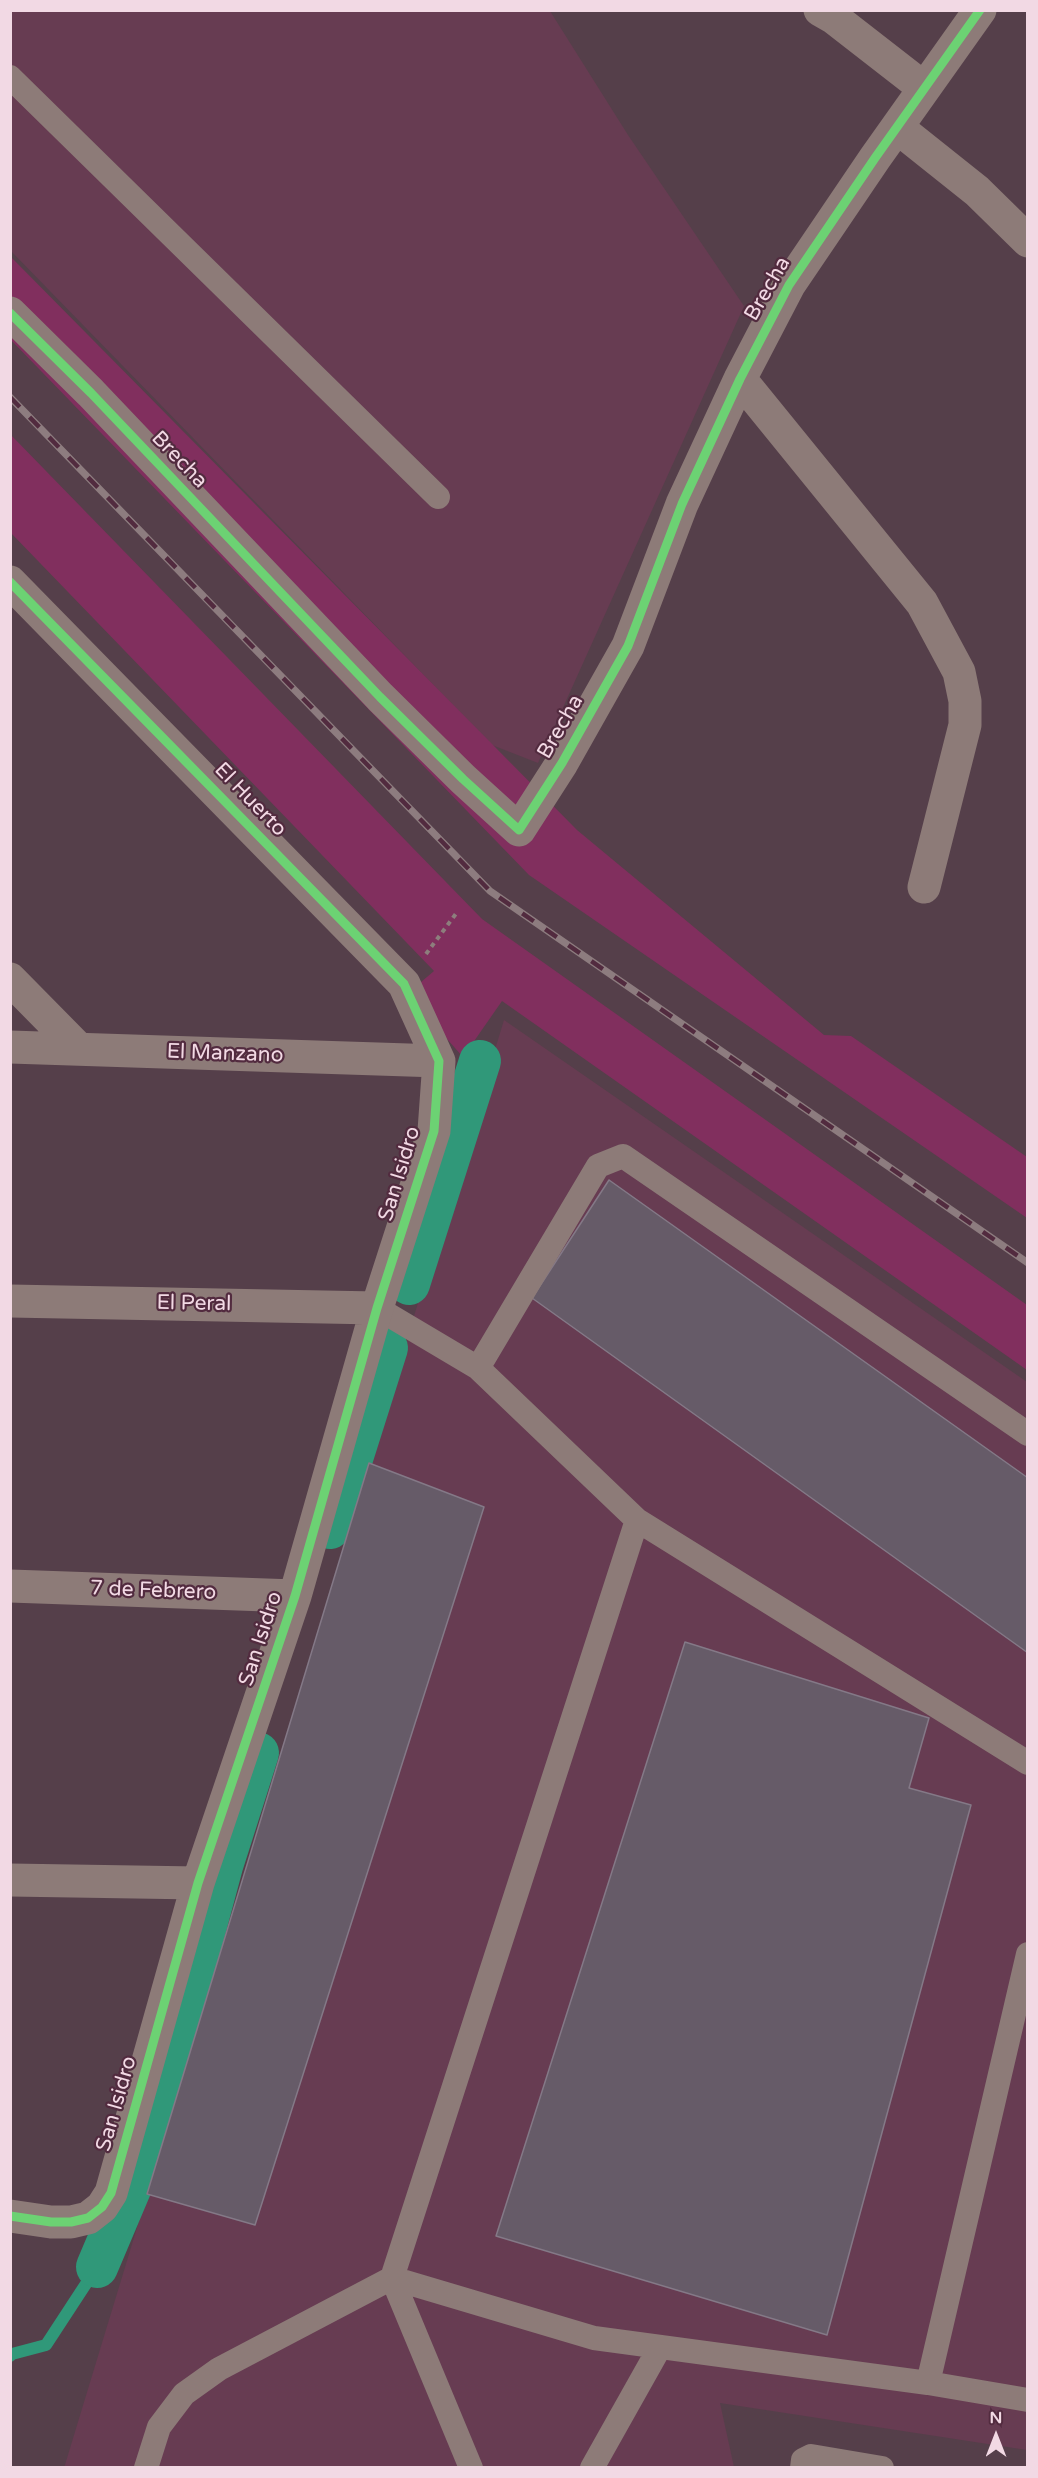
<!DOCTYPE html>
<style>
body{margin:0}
#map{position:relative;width:1038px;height:2478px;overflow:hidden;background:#553f4a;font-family:"Varela Round",sans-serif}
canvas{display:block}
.frame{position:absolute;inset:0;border:12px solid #f2d9e4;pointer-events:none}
.north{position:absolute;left:966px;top:2406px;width:60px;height:60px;-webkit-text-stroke:4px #522b3f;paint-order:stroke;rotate:0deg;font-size:16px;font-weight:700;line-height:24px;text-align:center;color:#f2d9e4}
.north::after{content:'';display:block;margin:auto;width:21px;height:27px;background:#f2d9e4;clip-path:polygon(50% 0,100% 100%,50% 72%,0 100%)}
</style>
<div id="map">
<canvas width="1038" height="2478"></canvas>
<div class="frame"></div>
<div class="north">N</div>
</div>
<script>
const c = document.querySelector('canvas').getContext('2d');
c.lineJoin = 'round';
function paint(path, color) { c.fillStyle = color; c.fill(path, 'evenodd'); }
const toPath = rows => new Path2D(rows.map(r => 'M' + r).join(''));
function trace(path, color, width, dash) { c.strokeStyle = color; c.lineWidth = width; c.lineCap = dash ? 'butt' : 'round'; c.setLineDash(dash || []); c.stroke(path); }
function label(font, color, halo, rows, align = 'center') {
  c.font = font + ' "Varela Round",sans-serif'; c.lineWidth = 4.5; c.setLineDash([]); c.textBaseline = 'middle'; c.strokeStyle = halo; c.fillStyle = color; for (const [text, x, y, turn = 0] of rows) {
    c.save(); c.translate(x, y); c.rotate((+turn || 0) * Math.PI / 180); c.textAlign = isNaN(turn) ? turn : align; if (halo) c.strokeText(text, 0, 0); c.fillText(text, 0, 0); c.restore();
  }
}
const built = toPath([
 [11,11,550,11,628,135,744,306,538,763,492,745,11,251],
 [504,1020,1027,1382,1027,2450,720,2403,734,2467,64,2468]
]);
const green = toPath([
 [10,256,577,830,824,1035,851,1036,1027,1157,1027,1218,529,875,11,340],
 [10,434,482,919,1027,1305,1027,1370,502,1001,463,1057,407,994,434,971,11,533]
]);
const stream = toPath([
 [10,2356,12,2354,46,2345,97,2267]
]);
const canal = toPath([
 [409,1284,480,1061],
 [330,1528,387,1348],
 [97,2267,144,2156,222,1866,258,1753]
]);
const building = toPath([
 [609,1180,1028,1478,1028,1653,532,1298,609,1180],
 [369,1463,484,1507,255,2225,147,2194,369,1463],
 [685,1642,929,1718,909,1788,971,1805,827,2335,496,2236,685,1642]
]);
const path = toPath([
 [426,954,458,911]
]);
const lane = toPath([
 [10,77,438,497],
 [377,1308,478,1368,637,1520,392,2278,471,2468],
 [478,1368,598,1166,623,1156,1028,1434],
 [637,1520,1028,1763],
 [928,2383,1028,1954],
 [146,2468,159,2427,184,2394,219,2369,392,2278,594,2338,928,2383,1028,2400],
 [592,2468,660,2347],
 [802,2468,803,2460,811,2456,882,2468]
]);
const street = toPath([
 [820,10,834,18,924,88],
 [898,128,977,191,1028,241],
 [10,313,91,393,380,697,463,779,519,830,562,763,628,646,682,504,740,379,789,285,875,158,980,10],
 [740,379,922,603,959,672,965,701,965,725,924,887],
 [10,582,404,984,439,1061,434,1131,377,1308,295,1596,198,1883,111,2193,102,2207,88,2218,71,2222,51,2222,10,2216],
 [10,979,79,1049],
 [10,1047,439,1061],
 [10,1301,377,1308],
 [10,1586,295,1596],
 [10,1880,198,1883]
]);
const rail = toPath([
 [10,397,490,891,1028,1263]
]);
const cycleway = toPath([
 [10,313,91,393,380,697,463,779,519,830,562,763,628,646,682,504,740,379,789,285,875,158,980,10],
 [10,582,404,984,439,1061,434,1131,377,1308,295,1596,198,1883,111,2193,102,2207,88,2218,71,2222,51,2222,10,2216]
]);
const streetNames = [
 ["Brecha",768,289,-60],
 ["Brecha",179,460,46],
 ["Brecha",561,727,-60],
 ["El Huerto",250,800,46],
 ["El Manzano",225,1054,2],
 ["San Isidro",400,1174,-73],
 ["El Peral",194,1304,1],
 ["7 de Febrero",153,1591,2],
 ["San Isidro",261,1639,-72],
 ["San Isidro",117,2104,-74]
];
paint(built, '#673c52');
paint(green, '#812f5e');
trace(stream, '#309879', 12);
trace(canal, '#309879', 42);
paint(building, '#665b68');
trace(building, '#847987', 1.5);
trace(path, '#8d7e7d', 4, [4.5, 4.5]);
trace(lane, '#8d7b78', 24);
trace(street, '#8d7b78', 33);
trace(rail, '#8d7c7f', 7);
trace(rail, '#522b3f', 4.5, [14]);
trace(cycleway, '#6cd273', 9);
label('21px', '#f2d9e4', '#522b3f', streetNames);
</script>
